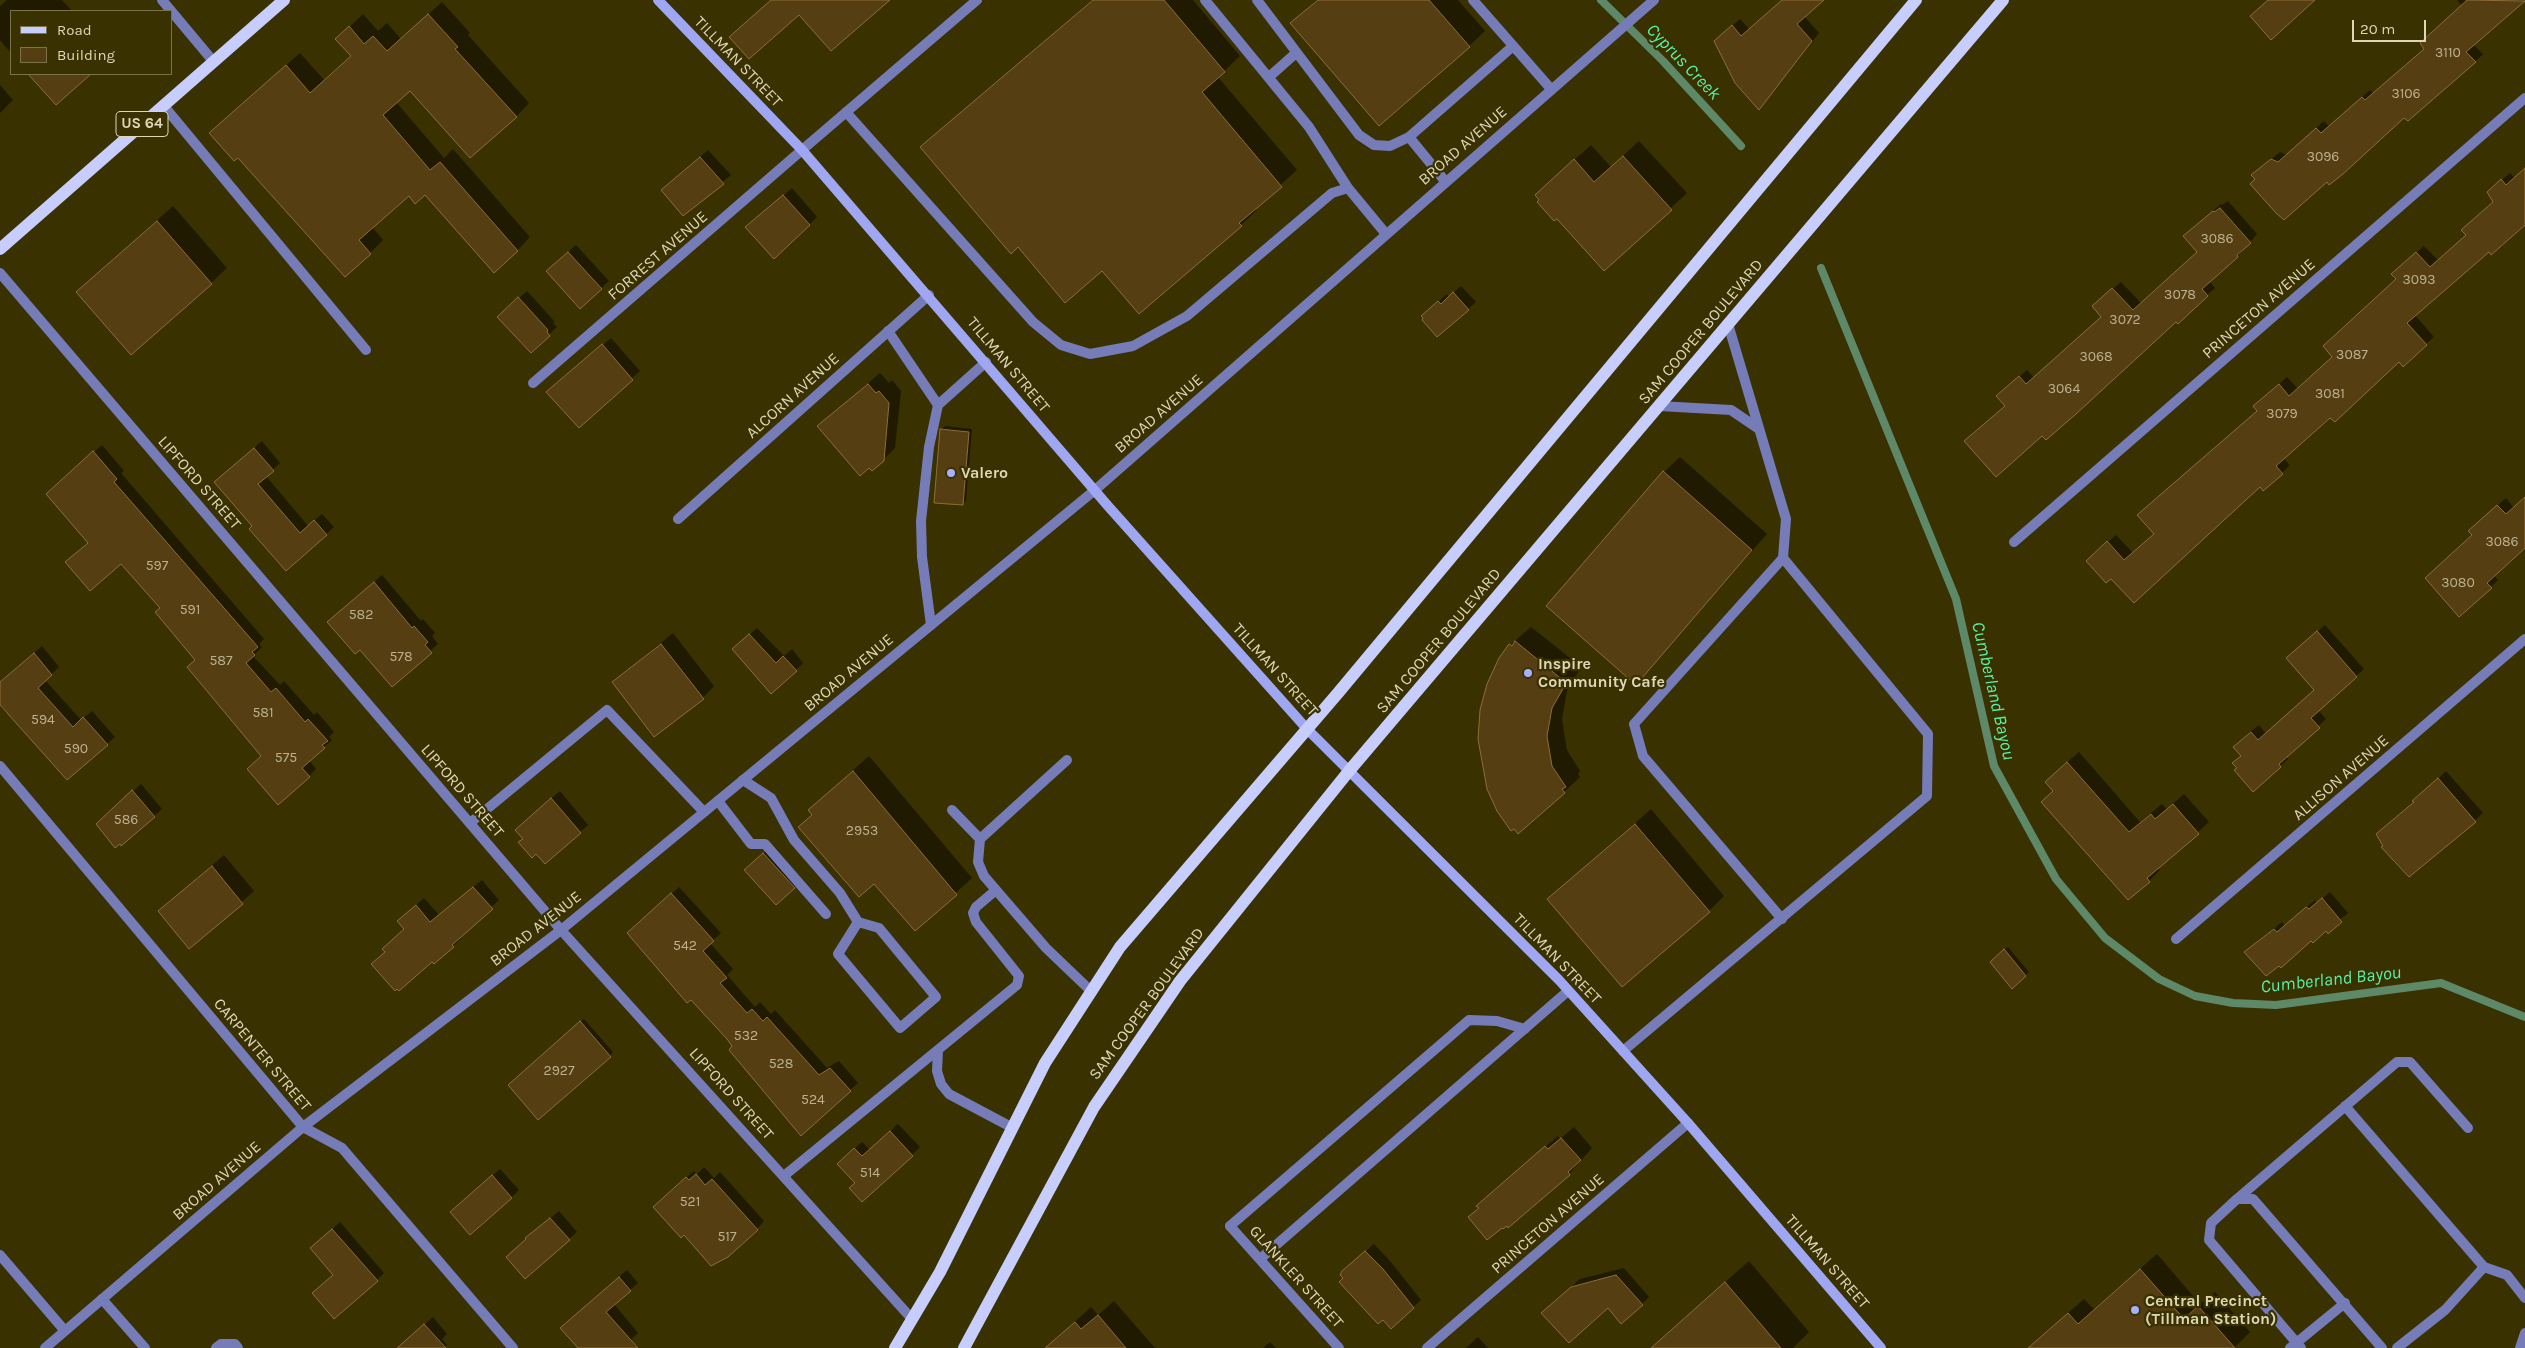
<!DOCTYPE html>
<style>
body{margin:0}
#map{position:relative;width:2525px;height:1348px;overflow:hidden;background:#3a3100;font-family:Karla,sans-serif}
canvas{display:block}
.legend{position:absolute;left:10px;top:10px;width:162px;height:65px;box-sizing:border-box;background:#3a3100;border:1px solid #7b734a;margin:0;padding:6px 9px;list-style:none;font-size:15px;color:#ddd7b8}
.legend li{display:flex;align-items:center;gap:10px;height:25px}
.legend b{width:25px;border:1px solid #7b734a}
.scale{position:absolute;left:2352px;top:20px;width:74px;height:22px;box-sizing:border-box;border:2px solid #ddd7b8;border-top:0;padding-left:6px;font-size:15px;line-height:18px;white-space:nowrap;color:#ddd7b8;-webkit-text-stroke:4px #3a3100;paint-order:stroke}
</style>
<div id="map">
<canvas width="2525" height="1348"></canvas>
<ul class="legend">
<li><b style="height:6px;background:#c7cefe"></b>Road</li>
<li><b style="height:14px;background:#563e13"></b>Building</li>
</ul>
<div class="scale">20 m</div>
</div>
<script>
const c = document.querySelector('canvas').getContext('2d');
c.lineJoin = 'round';
function paint(path, color) { c.fillStyle = color; c.fill(path, 'evenodd'); }
const toPath = rows => new Path2D(rows.map(r => 'M' + r).join(''));
function trace(path, color, width, dash) { c.strokeStyle = color; c.lineWidth = width; c.lineCap = dash ? 'butt' : 'round'; c.setLineDash(dash || []); c.stroke(path); }
function label(font, color, halo, rows, align = 'center') {
  c.font = font + ' Karla,sans-serif'; c.lineWidth = 4.5; c.setLineDash([]); c.textBaseline = 'middle'; c.strokeStyle = halo; c.fillStyle = color; for (const [text, x, y, turn = 0] of rows) {
    c.save(); c.translate(x, y); c.rotate((+turn || 0) * Math.PI / 180); c.textAlign = isNaN(turn) ? turn : align; if (halo) c.strokeText(text, 0, 0); c.fillText(text, 0, 0); c.restore();
  }
}
const shadow = toPath([
 [7,0,62,0,72,11,11,11,11,53,0,40,0,6],
 [1092,0,1193,0,1240,56,1218,77,1297,170,1255,208,1257,210,1241,225,1102,269,1019,246,922,147],
 [1317,0,1458,0,1485,31,1469,46,1292,23],
 [1783,0,1822,0,1804,16,1819,33,1759,108,1723,34,1740,19,1749,29],
 [2457,0,2522,0,2473,44,2483,54,2475,62,2405,116,2377,143,2329,183,2327,180,2256,179,2261,168,2280,152,2287,155,2324,121,2329,126,2370,90,2374,94,2426,48,2462,6],
 [442,2,470,33,468,35,529,103,516,117,411,89,396,102,444,158,453,149,530,237,517,251,425,193,409,194,372,227,383,240,370,253,224,120,300,53,324,80,352,55,337,39,363,14,378,31,387,23,401,39],
 [30,74,89,74,56,103],
 [0,85,13,100,0,113],
 [1639,141,1687,193,1604,269,1552,180,1591,145,1611,167],
 [708,150,731,175,683,214,670,183],
 [2525,169,2525,224,2489,251,2415,315,2434,337,2426,344,2399,361,2283,458,2290,465,2282,473,2264,489,2260,485,2134,602,2095,553,2116,535,2133,553,2155,533,2146,508,2258,410,2262,399,2287,377,2298,389,2334,356,2397,279,2401,266,2424,246,2438,260,2467,235,2471,222,2494,201,2496,185,2510,173,2515,178],
 [792,188,817,217,774,258,755,220],
 [2228,201,2257,234,2238,256,2209,281,2215,288,2178,322,2176,320,2043,434,1973,434,2006,405,2006,388,2027,370,2034,378,2102,317,2101,299,2121,282,2142,304,2199,252,2184,236,2221,204,2222,205],
 [173,206,227,268,211,283,77,292],
 [576,245,609,281,601,288,555,263],
 [1461,286,1476,302,1468,309,1431,308,1447,294,1449,297],
 [527,291,555,322,553,323,557,327,531,351,506,310],
 [611,338,640,371,579,426,556,385],
 [880,373,889,383,892,380,901,391,895,448,883,460,831,415],
 [945,426,972,429,966,501,962,504,941,430],
 [262,441,280,463,266,476,308,526,322,514,334,527,286,570,254,526,223,475],
 [102,445,124,471,121,473,264,639,259,644,262,647,253,656,280,685,284,681,314,715,317,712,334,732,329,737,332,740,309,760,316,769,309,776,262,756,162,608,121,562,89,542,55,487],
 [1680,457,1767,534,1636,683,1664,472],
 [2506,498,2514,508,2525,498,2525,547,2494,575,2498,580,2460,616,2478,523],
 [382,575,421,621,423,619,435,633,432,636,438,644,392,685,336,615],
 [2325,625,2364,669,2318,710,2326,719,2286,756,2288,759,2254,790,2234,763,2242,755,2242,739,2259,725,2266,734,2315,690,2295,651],
 [1531,627,1579,665,1575,669,1579,671,1567,691,1562,719,1567,750,1580,771,1578,774,1580,777,1564,792,1488,788,1482,763,1479,739,1500,659,1510,645],
 [757,628,784,656,792,649,803,663,796,670,734,649],
 [673,633,714,686,703,698,613,682],
 [42,646,59,667,45,680,81,720,92,711,115,737,107,744,6,713,0,706,0,682],
 [2079,752,2140,822,2162,804,2167,809,2184,794,2209,822,2158,868,2160,870,2149,881,2054,791,2057,771],
 [869,756,972,878,915,930,874,883,800,827,813,814,809,810],
 [2446,771,2483,813,2450,843,2415,802],
 [141,784,162,809,121,844,105,817],
 [560,791,588,825,580,832,524,838,524,822],
 [1651,809,1724,896,1709,911,1549,899],
 [772,846,801,880,794,888,753,862],
 [224,855,254,891,190,947,159,911],
 [482,880,499,900,459,937,461,939,453,946,432,960,386,952,405,929,406,914,424,898,439,915],
 [679,887,721,933,710,943,733,969,727,975,755,1007,760,1002,771,1014,775,1010,827,1068,839,1061,858,1083,850,1090,734,1046,636,926],
 [2330,892,2348,913,2313,941,2312,939,2246,952,2282,922,2285,926,2315,900,2317,903],
 [2008,947,2029,972,2025,976,1995,958],
 [584,1019,613,1052,610,1056,513,1081],
 [898,1124,920,1147,912,1155,856,1183,846,1156,862,1142,870,1150],
 [1574,1127,1592,1148,1569,1174,1508,1226,1470,1217,1490,1194,1558,1136,1560,1139],
 [704,1167,714,1178,720,1172,764,1221,757,1229,662,1199,694,1171,697,1174],
 [500,1169,519,1190,511,1198,459,1205],
 [559,1211,577,1232,569,1239,527,1238],
 [340,1222,384,1273,377,1280,334,1274,319,1241],
 [1374,1244,1390,1261,1421,1300,1413,1307,1351,1264],
 [2157,1254,2200,1304,2215,1292,2250,1332,2234,1348,2028,1348,2084,1299,2094,1309],
 [1749,1261,1809,1332,1793,1348,1651,1348],
 [1624,1268,1649,1297,1642,1304,1551,1305,1580,1279],
 [627,1270,638,1283,614,1304,638,1333,622,1348,579,1348,569,1321],
 [1114,1301,1155,1348,1046,1348,1091,1307,1098,1315],
 [433,1317,447,1334,442,1339,447,1345,443,1348,398,1348],
 [1478,1337,1488,1348,1466,1348],
 [1270,1342,1276,1348,1263,1348]
]);
const stream = toPath([
 [1601,0,1663,61,1741,146],
 [1821,268,1956,599,1994,766,2056,879,2105,938,2159,979,2195,996,2233,1003,2276,1005,2441,983,2525,1017]
]);
const building = toPath([
 [771,0,890,0,831,51,799,15,749,59,729,37,771,0],
 [1093,0,1164,0,1225,72,1202,92,1282,187,1239,223,1242,226,1139,314,1102,271,1065,303,1018,247,1011,254,920,147,1093,0],
 [1318,0,1429,0,1470,47,1379,126,1290,23,1318,0],
 [1782,0,1824,0,1797,24,1812,41,1759,110,1735,83,1714,41,1732,25,1741,36,1782,0],
 [2268,0,2315,0,2271,40,2250,16,2268,0],
 [2467,0,2525,1,2466,52,2476,62,2408,121,2404,118,2343,174,2329,185,2327,182,2284,220,2276,213,2250,184,2255,179,2251,175,2271,159,2278,162,2316,128,2321,133,2362,97,2365,100,2424,49,2420,43,2467,0],
 [428,14,458,47,455,49,517,117,470,158,410,91,383,115,430,170,440,162,518,251,494,273,425,195,415,204,409,196,359,240,371,254,345,277,238,158,234,161,209,133,286,65,310,93,351,56,335,39,349,26,364,44,373,36,387,51,428,14],
 [28,74,91,74,56,105,28,74],
 [1623,156,1672,210,1604,271,1557,219,1554,221,1537,202,1539,200,1535,195,1574,159,1594,182,1623,156],
 [700,157,724,184,683,216,661,190,700,157],
 [2525,168,2525,225,2491,255,2489,252,2407,323,2427,345,2403,367,2399,362,2335,422,2330,418,2276,466,2283,474,2263,491,2260,487,2134,603,2111,579,2106,583,2086,561,2107,541,2124,560,2154,534,2137,515,2257,411,2253,406,2279,384,2289,396,2332,357,2323,346,2396,279,2391,274,2416,252,2430,267,2466,235,2461,230,2493,202,2487,192,2501,179,2506,185,2525,168],
 [783,195,810,225,774,259,745,227,783,195],
 [2220,208,2251,243,2237,255,2238,257,2202,289,2208,296,2178,324,2176,322,2076,414,2046,440,2042,436,1996,477,1964,441,2005,406,1996,396,2019,376,2026,384,2101,317,2092,306,2112,288,2133,310,2197,252,2183,236,2213,211,2214,212,2220,208],
 [157,221,212,284,131,355,76,292,157,221],
 [568,252,602,289,580,309,546,271,568,252],
 [1453,292,1469,310,1437,337,1422,320,1423,318,1421,316,1438,301,1441,304,1453,292],
 [518,297,548,330,547,332,550,336,531,353,497,317,518,297],
 [602,344,633,380,579,428,546,392,602,344],
 [868,384,876,393,879,391,889,403,884,461,872,471,869,468,860,476,817,426,868,384],
 [940,429,969,432,963,505,934,503,940,429],
 [254,448,274,471,258,484,300,533,314,520,327,535,286,571,249,529,252,526,214,482,254,448],
 [93,451,117,479,114,482,258,647,252,652,255,655,246,663,271,692,276,688,305,722,308,719,328,741,322,745,325,748,302,768,310,777,278,805,247,769,261,756,187,667,195,660,155,612,160,608,121,564,90,591,65,562,88,543,46,494,93,451],
 [1663,471,1752,550,1636,685,1546,606,1663,471],
 [2525,497,2525,548,2487,583,2492,588,2459,617,2425,578,2472,535,2468,531,2497,505,2506,514,2525,497],
 [374,582,412,628,414,626,428,642,425,645,432,653,392,687,360,650,355,654,327,622,374,582],
 [2317,631,2357,677,2311,718,2320,728,2279,764,2281,767,2253,792,2234,770,2237,768,2232,763,2241,756,2233,747,2251,732,2258,740,2314,690,2286,658,2317,631],
 [749,634,776,663,783,656,797,671,771,694,732,649,749,634],
 [1515,641,1564,681,1561,685,1564,687,1552,708,1547,736,1552,766,1566,787,1562,789,1565,793,1518,834,1514,829,1511,831,1497,811,1487,789,1478,739,1480,710,1487,684,1499,658,1509,644,1512,646,1515,641],
 [661,644,704,699,654,737,612,682,661,644],
 [34,653,52,675,38,688,73,727,83,717,108,745,67,780,0,705,0,682,34,653],
 [2067,762,2129,832,2151,814,2155,819,2173,804,2199,834,2147,878,2150,882,2128,900,2041,802,2053,791,2045,782,2067,762],
 [853,771,957,895,915,931,874,884,859,897,798,827,812,815,808,810,853,771],
 [2438,778,2476,822,2409,877,2381,847,2383,846,2376,834,2414,802,2412,801,2438,778],
 [132,790,155,817,121,846,120,844,115,848,96,824,132,790],
 [551,798,581,833,545,864,536,854,532,858,518,842,523,839,515,830,551,798],
 [1635,824,1710,912,1622,987,1547,899,1635,824],
 [763,853,795,888,776,905,744,870,763,853],
 [212,866,243,904,189,949,158,911,212,866],
 [473,887,493,909,452,945,454,947,434,964,432,962,399,991,397,989,395,991,371,964,385,952,382,949,404,929,397,921,416,905,430,922,473,887],
 [671,893,714,941,703,951,727,978,720,983,747,1013,752,1009,763,1021,767,1017,819,1075,830,1068,851,1091,801,1136,729,1050,732,1046,727,1039,691,1000,687,1003,627,933,671,893],
 [2322,898,2342,922,2328,934,2326,931,2313,943,2311,941,2281,968,2279,966,2266,976,2244,952,2274,929,2277,932,2306,907,2309,909,2322,898],
 [2004,949,2026,976,2012,989,1990,962,2004,949],
 [580,1021,611,1057,538,1120,508,1085,580,1021],
 [890,1131,913,1156,862,1202,849,1188,855,1183,837,1164,854,1148,862,1156,890,1131],
 [1561,1138,1581,1160,1568,1172,1570,1175,1508,1228,1507,1226,1503,1229,1502,1228,1487,1240,1468,1217,1479,1208,1476,1206,1545,1146,1548,1149,1561,1138],
 [696,1174,705,1185,712,1179,758,1230,728,1257,711,1266,684,1235,681,1238,653,1207,686,1177,689,1180,696,1174],
 [492,1175,512,1198,470,1235,450,1212,492,1175],
 [550,1218,570,1240,525,1279,506,1257,526,1239,525,1238,550,1218],
 [332,1229,378,1281,334,1319,312,1293,333,1275,310,1248,332,1229],
 [1365,1251,1383,1269,1414,1308,1391,1329,1383,1320,1378,1324,1339,1282,1343,1278,1340,1275,1342,1271,1365,1251],
 [2140,1269,2184,1319,2198,1306,2235,1348,2028,1348,2068,1313,2078,1324,2140,1269],
 [1616,1275,1643,1305,1621,1324,1608,1308,1569,1343,1541,1313,1571,1287,1616,1275],
 [619,1277,631,1291,606,1312,638,1348,578,1348,560,1328,619,1277],
 [1725,1282,1781,1348,1651,1348,1725,1282],
 [1098,1315,1126,1348,1045,1348,1075,1322,1081,1329,1098,1315],
 [424,1324,446,1348,397,1348,424,1324]
]);
const service = toPath([
 [1205,0,1309,127,1348,188],
 [1257,0,1359,135,1374,145,1390,146,1409,137,1512,47],
 [1473,0,1551,89],
 [1269,77,1296,53],
 [163,105,366,350],
 [846,112,1033,322,1061,345,1090,354,1133,346,1187,316,1332,193,1348,188,1386,234],
 [1409,137,1445,181],
 [802,150,977,0],
 [888,331,938,405],
 [1659,406,1731,410,1759,429],
 [931,625,922,557,921,521,929,447,938,405,986,362],
 [743,780,771,798,794,840,840,893,858,922,879,928,936,997,900,1028,838,954,858,922],
 [718,801,751,844,765,844,826,914],
 [952,810,980,839],
 [470,823,607,710,704,812],
 [996,890,984,876,978,862,980,839,1067,760],
 [1782,919,1643,756,1634,724,1783,558],
 [938,1050,937,1071,941,1084,949,1094,1013,1128],
 [1623,1051,1927,796,1928,734,1783,558,1786,519,1728,324],
 [2345,1106,2484,1267],
 [785,1175,1017,985,1019,976,976,922,973,913,976,907,996,890,1046,948,1092,992],
 [2237,1199,2397,1062,2410,1062,2468,1128],
 [1230,1226,1469,1020,1497,1021,1525,1029],
 [1260,1259,1568,991],
 [102,1299,145,1348],
 [216,1348,221,1344,235,1344,238,1348],
 [2290,1348,2345,1303],
 [2301,1348,2209,1240,2211,1223,2237,1199,2253,1199,2382,1348],
 [2397,1348,2445,1310,2484,1267,2507,1275,2525,1298],
 [2520,1348,2525,1333]
]);
const minor = toPath([
 [162,0,213,61],
 [0,273,561,930,912,1319],
 [533,383,802,150],
 [678,519,929,295],
 [2014,542,2525,98],
 [0,766,303,1127,342,1148,513,1348],
 [2176,939,2525,639],
 [1230,1226,1339,1348],
 [0,1255,65,1331],
 [45,1348,303,1127,561,930,1095,490,1654,0],
 [1427,1348,1688,1123]
]);
const secondary = toPath([
 [658,0,802,150,1108,506,1307,729,1559,980,1688,1123,1881,1348]
]);
const primary = toPath([
 [0,249,284,0],
 [895,1348,940,1272,1045,1063,1120,947,1338,693,1916,0],
 [964,1348,1094,1107,1180,981,1349,771,2003,0]
]);
const markers = [
 [951,473,5,"#a8b0fc"],
 [1528,673,5,"#a8b0fc"],
 [2135,1310,5,"#a8b0fc"]
];
const numberNames = [
 ["3110",2448,53],
 ["3106",2406,94],
 ["3096",2323,157],
 ["3086",2217,239],
 ["3093",2419,280],
 ["3078",2180,295],
 ["3072",2125,320],
 ["3087",2352,355],
 ["3068",2096,357],
 ["3064",2064,389],
 ["3081",2330,394],
 ["3079",2282,414],
 ["3086",2502,542],
 ["597",157,566],
 ["3080",2458,583],
 ["591",190,610],
 ["582",361,615],
 ["578",401,657],
 ["587",221,661],
 ["581",263,713],
 ["594",43,720],
 ["590",76,749],
 ["575",286,758],
 ["586",126,820],
 ["2953",862,831],
 ["542",685,946],
 ["532",746,1036],
 ["528",781,1064],
 ["2927",559,1071],
 ["524",813,1100],
 ["514",870,1173],
 ["521",690,1202],
 ["517",727,1237]
];
const shields = [
 [142,124,52]
];
const shieldNames = [
 ["US 64",142,124]
];
const streetNames = [
 ["TILLMAN STREET",738,62,46],
 ["BROAD AVENUE",1463,146,-41],
 ["FORREST AVENUE",658,256,-41],
 ["PRINCETON AVENUE",2259,309,-41],
 ["SAM COOPER BOULEVARD",1701,332,-50],
 ["TILLMAN STREET",1008,365,50],
 ["ALCORN AVENUE",793,396,-42],
 ["BROAD AVENUE",1159,414,-41],
 ["LIPFORD STREET",199,483,49],
 ["SAM COOPER BOULEVARD",1439,641,-50],
 ["TILLMAN STREET",1275,670,48],
 ["BROAD AVENUE",849,673,-40],
 ["ALLISON AVENUE",2341,778,-41],
 ["LIPFORD STREET",462,791,49],
 ["BROAD AVENUE",536,929,-38],
 ["TILLMAN STREET",1557,959,46],
 ["SAM COOPER BOULEVARD",1147,1004,-54],
 ["CARPENTER STREET",262,1055,50],
 ["LIPFORD STREET",731,1094,48],
 ["BROAD AVENUE",217,1181,-41],
 ["PRINCETON AVENUE",1548,1224,-41],
 ["TILLMAN STREET",1827,1262,49],
 ["GLANKLER STREET",1296,1277,48]
];
const poiNames = [
 ["Valero",961,473],
 ["Inspire",1538,664],
 ["Community Cafe",1538,682],
 ["Central Precinct",2145,1301],
 ["(Tillman Station)",2145,1319]
];
const waterNames = [
 ["Cyprus Creek",1683,62,46],
 ["Cumberland Bayou",1993,691,77],
 ["Cumberland Bayou",2331,980,-6]
];
paint(shadow, '#0007');
trace(stream, '#5e8969', 8);
paint(building, '#563e13');
trace(building, '#8e6e37', 1);
trace(service, '#757cb7', 10);
trace(minor, '#757cb7', 10);
trace(secondary, '#9fa7f2', 10);
trace(primary, '#c7cefe', 12);
for (const [x, y, r, color] of markers) { const dot = new Path2D(); dot.arc(x, y, r, 0, 2 * Math.PI); c.fillStyle = color; c.fill(dot); trace(dot, '#3a3100', 2); }
label('14px', '#bbb18f', null, numberNames);
for (const [x, y, w] of shields) { const box = new Path2D(); box.roundRect(x - w / 2, y - 12.5, w, 25, 4); c.fillStyle = '#3a3100'; c.fill(box); trace(box, '#ddd7b8', 1); }
label('bold 15px', '#ddd7b8', null, shieldNames);
label('16px', '#ddd7b8', '#3a3100', streetNames);
label('bold 16px', '#ddd7b8', '#3a3100', poiNames, 'left');
label('italic 18px', '#55f1a6', '#3a3100', waterNames);
</script>
